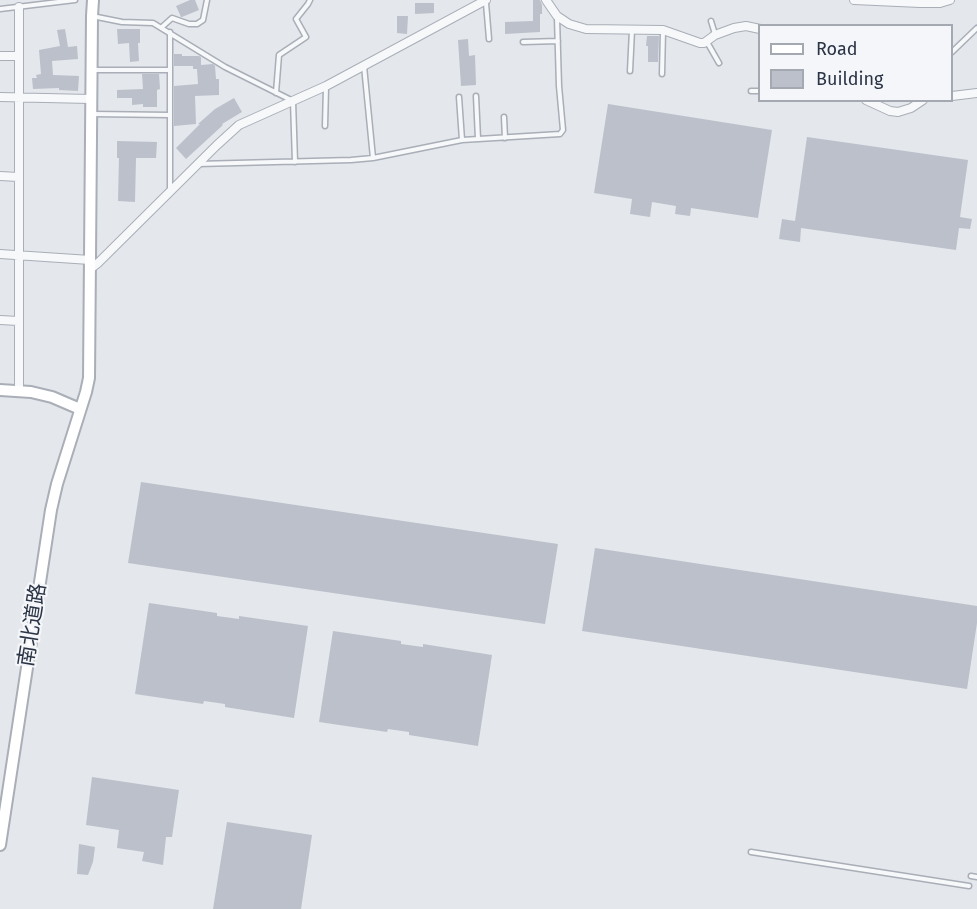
<!DOCTYPE html>
<meta charset="utf-8">
<style>
body{margin:0}
#map{position:relative;width:977px;height:909px;overflow:hidden;background:#e4e7ec;font-family:"Fira Sans",sans-serif}
canvas{display:block}
.legend{position:absolute;left:758px;top:24px;width:195px;height:78px;box-sizing:border-box;background:#f4f6f9;border:2px solid #a4a8b1;margin:0;padding:8px 10px;list-style:none;font-size:18px;color:#2b3445}
.legend li{display:flex;align-items:center;gap:12px;height:30px}
.legend b{width:30px;border:2px solid #a4a8b1}
</style>
<div id="map">
<canvas width="977" height="909"></canvas>
<ul class="legend">
<li><b style="height:8px;background:#fff"></b>Road</li>
<li><b style="height:16px;background:#bbc0ca"></b>Building</li>
</ul>
</div>
<script>
const c = document.querySelector('canvas').getContext('2d');
c.lineJoin = 'round';
function paint(path, color) { c.fillStyle = color; c.fill(path, 'evenodd'); }
const toPath = rows => new Path2D(rows.map(r => 'M' + r).join(''));
function trace(path, color, width, dash) { c.strokeStyle = color; c.lineWidth = width; c.lineCap = dash ? 'butt' : 'round'; c.setLineDash(dash || []); c.stroke(path); }
function label(font, color, halo, rows, align = 'center') {
  c.font = font + ' "Fira Sans","Noto Sans JP",sans-serif'; c.lineWidth = 4.5; c.setLineDash([]); c.textBaseline = 'middle'; c.strokeStyle = halo; c.fillStyle = color; for (const [text, x, y, turn = 0] of rows) {
    c.save(); c.translate(x, y); c.rotate((+turn || 0) * Math.PI / 180); c.textAlign = isNaN(turn) ? turn : align; if (halo) c.strokeText(text, 0, 0); c.fillText(text, 0, 0); c.restore();
  }
}
const building = toPath([
 [190,0,195,0,199,10,182,17,181,17,176,6],
 [533,0,540,0,542,5,542,14,540,14,540,32,505,34,505,22,533,21],
 [415,3,434,3,434,13,415,14],
 [397,16,408,16,407,34,397,33],
 [65,29,68,47,77,46,78,59,52,61,53,75,79,76,78,91,59,90,59,88,33,89,32,78,37,78,36,75,41,74,39,50,60,46,57,30],
 [117,29,140,29,140,43,138,43,139,61,130,62,129,43,118,44],
 [647,36,659,36,658,62,648,62,648,46,646,46],
 [468,39,469,56,475,55,476,85,461,86,458,40],
 [174,54,182,54,182,56,199,56,201,57,201,65,213,64,215,66,216,79,219,79,219,95,195,96,196,124,174,126,174,86,198,84,197,69,193,69,193,66,174,66],
 [142,74,159,74,160,89,157,90,157,107,143,107,143,104,132,105,132,98,117,98,117,90,143,89],
 [234,98,242,112,222,124,223,125,186,159,176,148,200,124,198,124,215,109],
 [608,104,772,130,758,218,691,208,690,216,675,214,676,206,652,202,650,217,630,214,632,199,594,193],
 [807,137,968,160,960,217,972,219,970,229,959,228,956,250,801,228,800,242,779,239,782,219,795,221],
 [117,141,157,142,156,158,136,158,135,202,118,201,119,158,117,158],
 [141,482,558,544,545,624,128,563],
 [595,548,977,606,977,623,967,689,582,631],
 [149,603,217,613,217,616,239,619,239,616,308,626,294,718,225,707,225,704,204,701,203,704,135,694],
 [333,631,401,641,401,644,423,647,423,644,492,655,478,746,409,735,409,732,388,729,387,732,319,722],
 [92,777,179,790,172,837,166,837,163,865,142,861,144,852,117,848,119,830,86,825],
 [227,822,312,835,301,909,213,909],
 [79,844,95,847,93,862,88,875,77,874]
]);
const lane = toPath([
 [485,2,486,3,489,39],
 [0,9,75,0],
 [92,16,122,22,153,23,225,67,293,101,295,162],
 [711,21,715,34],
 [162,27,172,18,189,24,197,24,203,20,207,0],
 [170,32,170,189],
 [523,42,558,41],
 [707,42,719,63],
 [952,52,977,28],
 [364,66,373,158],
 [92,70,169,70],
 [630,71,632,30],
 [662,74,663,31],
 [751,91,760,91],
 [276,93,279,55,306,37,296,19,308,4,310,0],
 [476,96,478,139],
 [459,97,462,140],
 [92,114,170,115],
 [504,117,505,138],
 [325,126,326,87],
 [198,164,351,160,373,158,462,140,560,134,563,130,559,86,557,18],
 [751,852,969,886],
 [971,876,977,877]
]);
const street = toPath([
 [546,0,557,16,569,24,586,29,663,30,700,43,704,43,715,35,734,28,746,26,760,29],
 [854,0,920,3,940,3,950,0],
 [19,7,19,391],
 [0,56,19,56],
 [952,96,977,93],
 [0,97,91,99],
 [866,100,890,111,898,112,911,108,923,100],
 [0,176,18,177],
 [0,254,90,260],
 [90,269,98,263,217,145,239,125,326,86,486,0],
 [0,320,18,321]
]);
const secondary = toPath([
 [0,390,31,392,52,397,80,409],
 [0,845,51,510,57,484,86,392,89,378,92,16,93,0]
]);
const streetNames = [
 ["南北道路",33,625,-81]
];
paint(building, '#bbc0ca');
trace(lane, '#a9aeb7', 7);
trace(street, '#a9aeb7', 10);
trace(secondary, '#a9aeb7', 14);
trace(lane, '#f7f8fa', 4);
trace(street, '#f7f8fa', 8);
trace(secondary, '#fff', 10);
label('21px', '#2b3445', '#f4f6f9', streetNames);
</script>
